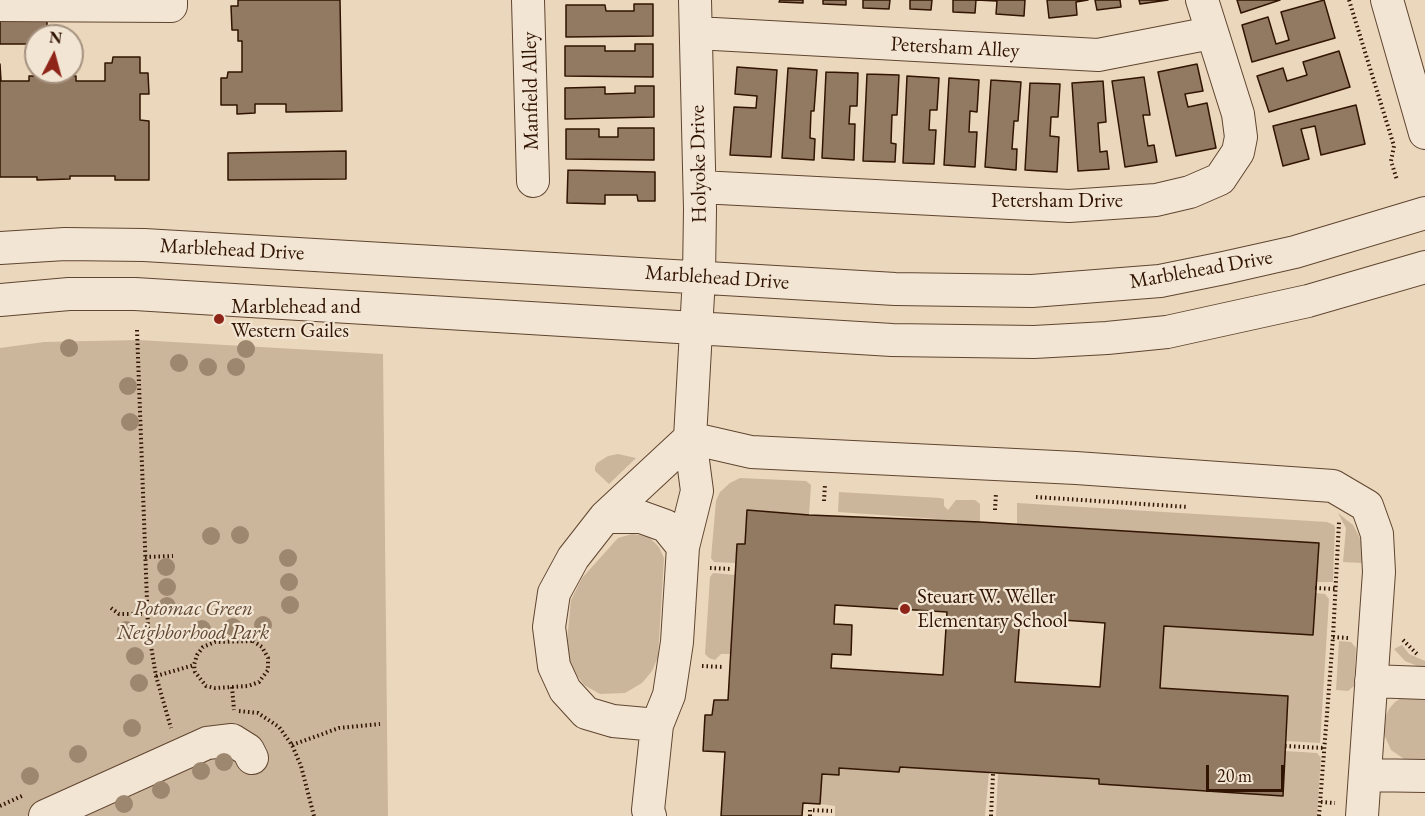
<!DOCTYPE html>
<style>
body{margin:0}
#map{position:relative;width:1425px;height:816px;overflow:hidden;background:#ebd7bc;font-family:"EB Garamond",serif}
canvas{display:block}
.north{position:absolute;left:24px;top:24px;width:60px;height:60px;box-sizing:border-box;background:#f2e5d3;border:2px solid #a5917f;border-radius:50%;rotate:6deg;font-size:16px;font-weight:700;line-height:24px;text-align:center;color:#311401}
.north::after{content:'';display:block;margin:auto;width:21px;height:27px;background:#8f2418;clip-path:polygon(50% 0,100% 100%,50% 72%,0 100%)}
.scale{position:absolute;left:1206px;top:765px;width:78px;height:27px;box-sizing:border-box;border:3px solid #311401;border-top:0;padding-left:8px;font-size:18px;line-height:21px;white-space:nowrap;color:#311401;-webkit-text-stroke:4px #f2e5d3;paint-order:stroke}
</style>
<div id="map">
<canvas width="1425" height="816"></canvas>
<div class="north">N</div>
<div class="scale">20 m</div>
</div>
<script>
const c = document.querySelector('canvas').getContext('2d');
c.lineJoin = 'round';
function paint(path, color) { c.fillStyle = color; c.fill(path, 'evenodd'); }
const toPath = rows => new Path2D(rows.map(r => 'M' + r).join(''));
function trace(path, color, width, dash) { c.strokeStyle = color; c.lineWidth = width; c.lineCap = dash ? 'butt' : 'round'; c.setLineDash(dash || []); c.stroke(path); }
function label(font, color, halo, rows, align = 'center') {
  c.font = font + ' "EB Garamond",serif'; c.lineWidth = 4.5; c.setLineDash([]); c.textBaseline = 'middle'; c.strokeStyle = halo; c.fillStyle = color; for (const [text, x, y, turn = 0] of rows) {
    c.save(); c.translate(x, y); c.rotate((+turn || 0) * Math.PI / 180); c.textAlign = isNaN(turn) ? turn : align; if (halo) c.strokeText(text, 0, 0); c.fillText(text, 0, 0); c.restore();
  }
}
const green = toPath([
 [138,340,383,354,388,816,0,816,0,348,44,342],
 [618,454,636,458,609,484,595,471,595,467,597,463,608,456],
 [740,478,806,481,811,485,809,515,748,510,745,544,737,544,736,563,714,562,711,558,716,501,720,492,730,483],
 [839,492,940,498,944,499,944,506,948,510,956,500,975,500,980,504,980,522,838,512],
 [1017,503,1327,522,1334,525,1335,528,1333,582,1316,582,1017,525],
 [1338,513,1353,525,1359,536,1362,545,1362,563,1343,562,1346,528],
 [632,534,648,536,659,547,664,558,658,657,652,671,642,683,625,693,600,694,584,685,572,669,566,651,571,600,582,578,618,538],
 [713,573,736,575,731,654,721,654,715,660,709,658,705,654,710,577],
 [1316,593,1325,594,1329,599,1320,743,1286,741,1288,696,1160,688,1164,626,1313,635],
 [1339,641,1351,642,1356,648,1354,686,1348,691,1336,690],
 [1402,645,1409,654,1425,661,1425,669,1405,661,1394,649],
 [1425,694,1425,763,1407,761,1391,750,1383,732,1384,720,1389,709,1395,702,1403,697],
 [1285,751,1317,753,1321,758,1317,816,996,816,998,773,1099,779,1100,784,1283,796],
 [900,767,989,772,985,816,835,816,835,806,820,804,822,774,839,775,839,768,899,772]
]);
const building = toPath([
 [238,0,340,0,342,111,286,112,286,104,255,104,255,113,237,114,237,105,221,105,221,78,227,78,228,72,242,72,242,41,238,41,238,30,232,30,231,6,238,6,238,0],
 [780,0,803,0,803,3,779,2,780,0],
 [823,0,846,0,846,5,823,4,823,0],
 [863,0,890,0,889,9,863,8,863,0],
 [910,0,932,0,931,10,910,9,910,0],
 [953,0,1025,0,1024,16,996,14,997,1,976,0,975,13,953,12,953,0],
 [1047,0,1088,0,1076,2,1077,15,1049,18,1047,0],
 [1095,0,1120,0,1121,7,1097,10,1095,0],
 [1139,0,1168,0,1140,4,1139,0],
 [1237,0,1280,0,1241,13,1237,0],
 [1324,0,1335,38,1252,62,1242,25,1268,17,1276,44,1289,40,1281,12,1324,0],
 [634,4,653,4,653,36,566,37,566,5,605,5,606,11,634,11,634,4],
 [47,16,47,36,36,36,36,44,0,44,0,17,47,16],
 [635,44,653,44,653,77,565,76,565,46,605,46,605,51,635,51,635,44],
 [1339,51,1350,87,1269,112,1257,76,1283,68,1287,81,1307,75,1303,62,1339,51],
 [113,57,140,57,140,73,148,73,149,94,140,94,140,120,149,121,149,180,115,180,115,176,70,176,70,179,37,180,37,177,0,177,0,64,1,81,29,81,29,76,34,76,34,66,36,66,36,72,66,72,66,76,76,76,76,81,105,81,105,63,112,63,113,57],
 [1197,64,1203,91,1185,94,1188,107,1207,103,1216,148,1176,156,1158,72,1197,64],
 [737,67,777,70,771,157,730,155,734,107,756,108,757,96,735,94,737,67],
 [788,68,817,70,814,111,811,111,810,138,815,139,814,160,782,158,788,68],
 [826,72,858,73,857,106,850,106,849,124,855,124,854,160,822,158,826,72],
 [867,74,899,75,897,115,892,115,891,143,896,144,895,162,863,161,867,74],
 [907,76,939,78,937,110,930,110,929,130,936,130,934,164,903,163,907,76],
 [1144,77,1150,115,1143,115,1148,146,1154,145,1157,162,1125,167,1112,81,1144,77],
 [949,78,979,80,977,112,970,111,969,132,977,132,975,167,944,165,949,78],
 [991,80,1021,82,1018,121,1014,121,1012,149,1017,149,1016,170,985,167,991,80],
 [1103,81,1106,122,1098,123,1100,152,1107,151,1109,169,1078,171,1072,83,1103,81],
 [1030,83,1060,84,1058,117,1051,117,1050,136,1059,137,1057,172,1025,170,1030,83],
 [635,86,654,86,654,117,565,119,565,88,605,87,605,94,635,93,635,86],
 [1356,105,1365,144,1321,155,1315,126,1301,129,1309,159,1283,166,1273,126,1356,105],
 [618,128,654,128,654,160,566,159,566,129,599,129,599,137,618,137,618,128],
 [346,151,346,179,228,180,228,153,346,151],
 [568,170,655,172,655,201,638,201,637,195,605,195,605,204,567,203,568,170],
 [747,510,809,515,980,522,1319,543,1313,635,1164,626,1160,688,1288,696,1283,796,1099,784,1099,779,998,773,900,767,899,772,839,768,839,775,822,774,820,804,803,803,802,816,721,816,725,752,703,751,705,715,712,715,714,700,728,700,737,544,745,544,747,510],
 [835,605,947,612,943,675,831,668,832,654,851,655,852,625,834,624,835,605],
 [1020,617,1105,623,1100,687,1015,682,1020,617]
]);
const path = toPath([
 [1349,0,1394,146,1391,161,1397,180],
 [137,330,148,628,156,676,171,728],
 [1036,497,1188,507],
 [824,501,825,484],
 [995,510,996,493],
 [145,557,173,556],
 [710,568,732,569],
 [1315,588,1336,589],
 [111,608,119,614,176,614],
 [1333,637,1348,638],
 [1403,640,1417,654],
 [253,641,262,647,268,658,268,670,259,682,248,686,215,688,206,686,195,672,194,665,197,655,203,647,215,642,253,641],
 [702,666,724,667],
 [156,676,194,665],
 [232,687,234,710],
 [239,711,258,713,279,727,292,745,301,766,314,816],
 [292,745,339,728,380,724],
 [1285,746,1324,748],
 [1321,802,1335,803],
 [0,806,24,795],
 [810,816,810,810,832,811],
 [991,816,993,774],
 [1319,816,1333,637,1339,522]
]);
const minor = toPath([
 [528,0,533,181],
 [695,0,700,209,699,277,690,438,751,452,1076,468,1333,486,1367,506,1377,534,1379,572,1362,816],
 [1387,0,1425,133],
 [0,5,171,6,171,0],
 [696,33,1098,55,1211,33],
 [700,187,1069,206,1156,200,1190,192,1220,179,1238,152,1241,137,1238,114,1202,0],
 [0,248,65,244,144,245,895,289,1032,291,1160,281,1224,268,1295,252,1425,213],
 [0,300,69,294,135,294,892,340,1034,342,1107,338,1167,332,1308,301,1425,267],
 [690,438,697,491,683,547,677,642,669,695,657,725,613,721,586,713,565,690,554,666,549,627,554,593,573,558,605,517,690,438],
 [605,517,641,517,666,526,683,547],
 [1371,681,1425,683],
 [1365,775,1425,776],
 [45,816,207,743,232,740,248,750,252,758],
 [650,816,648,810,657,725]
]);
const trees = [
 [69,348],
 [246,349],
 [179,363],
 [208,367],
 [236,367],
 [128,386],
 [130,422],
 [240,535],
 [211,536],
 [288,558],
 [166,567],
 [289,582],
 [167,587],
 [290,605],
 [167,606],
 [263,625],
 [233,627],
 [202,629],
 [126,630],
 [135,656],
 [139,683],
 [132,728],
 [78,754],
 [224,762],
 [201,771],
 [30,776],
 [161,790],
 [124,804]
];
const markers = [
 [219,319,6,"#8f2418"],
 [905,609,6,"#8f2418"]
];
const streetNames = [
 ["Petersham Alley",955,48,3],
 ["Manfield Alley",531,91,-91],
 ["Holyoke Drive",699,164,-91],
 ["Petersham Drive",1057,201],
 ["Marblehead Drive",232,250,3],
 ["Marblehead Drive",1201,270,-10],
 ["Marblehead Drive",717,278,4]
];
const poiNames = [
 ["Marblehead and",231,307],
 ["Western Gailes",231,331],
 ["Steuart W. Weller",917,597],
 ["Elementary School",917,621]
];
const parkNames = [
 ["Potomac Green",193,609],
 ["Neighborhood Park",193,633]
];
paint(green, '#cbb69c');
paint(building, '#927962');
trace(building, '#311401', 1.5);
trace(minor, '#604530', 34);
trace(path, '#311401', 4, [1.5, 3]);
trace(minor, '#f2e5d3', 32);
c.fillStyle = '#9e876f';
for (const [x, y] of trees) { c.beginPath(); c.arc(x, y, 9, 0, 2 * Math.PI); c.fill(); }
for (const [x, y, r, color] of markers) { const dot = new Path2D(); dot.arc(x, y, r, 0, 2 * Math.PI); c.fillStyle = color; c.fill(dot); trace(dot, '#f2e5d3', 2); }
label('21px', '#311401', '#f2e5d3', streetNames);
label('21px', '#311401', '#f2e5d3', poiNames, 'left');
label('italic 21px', '#5f4530', '#f2e5d3', parkNames);
</script>
